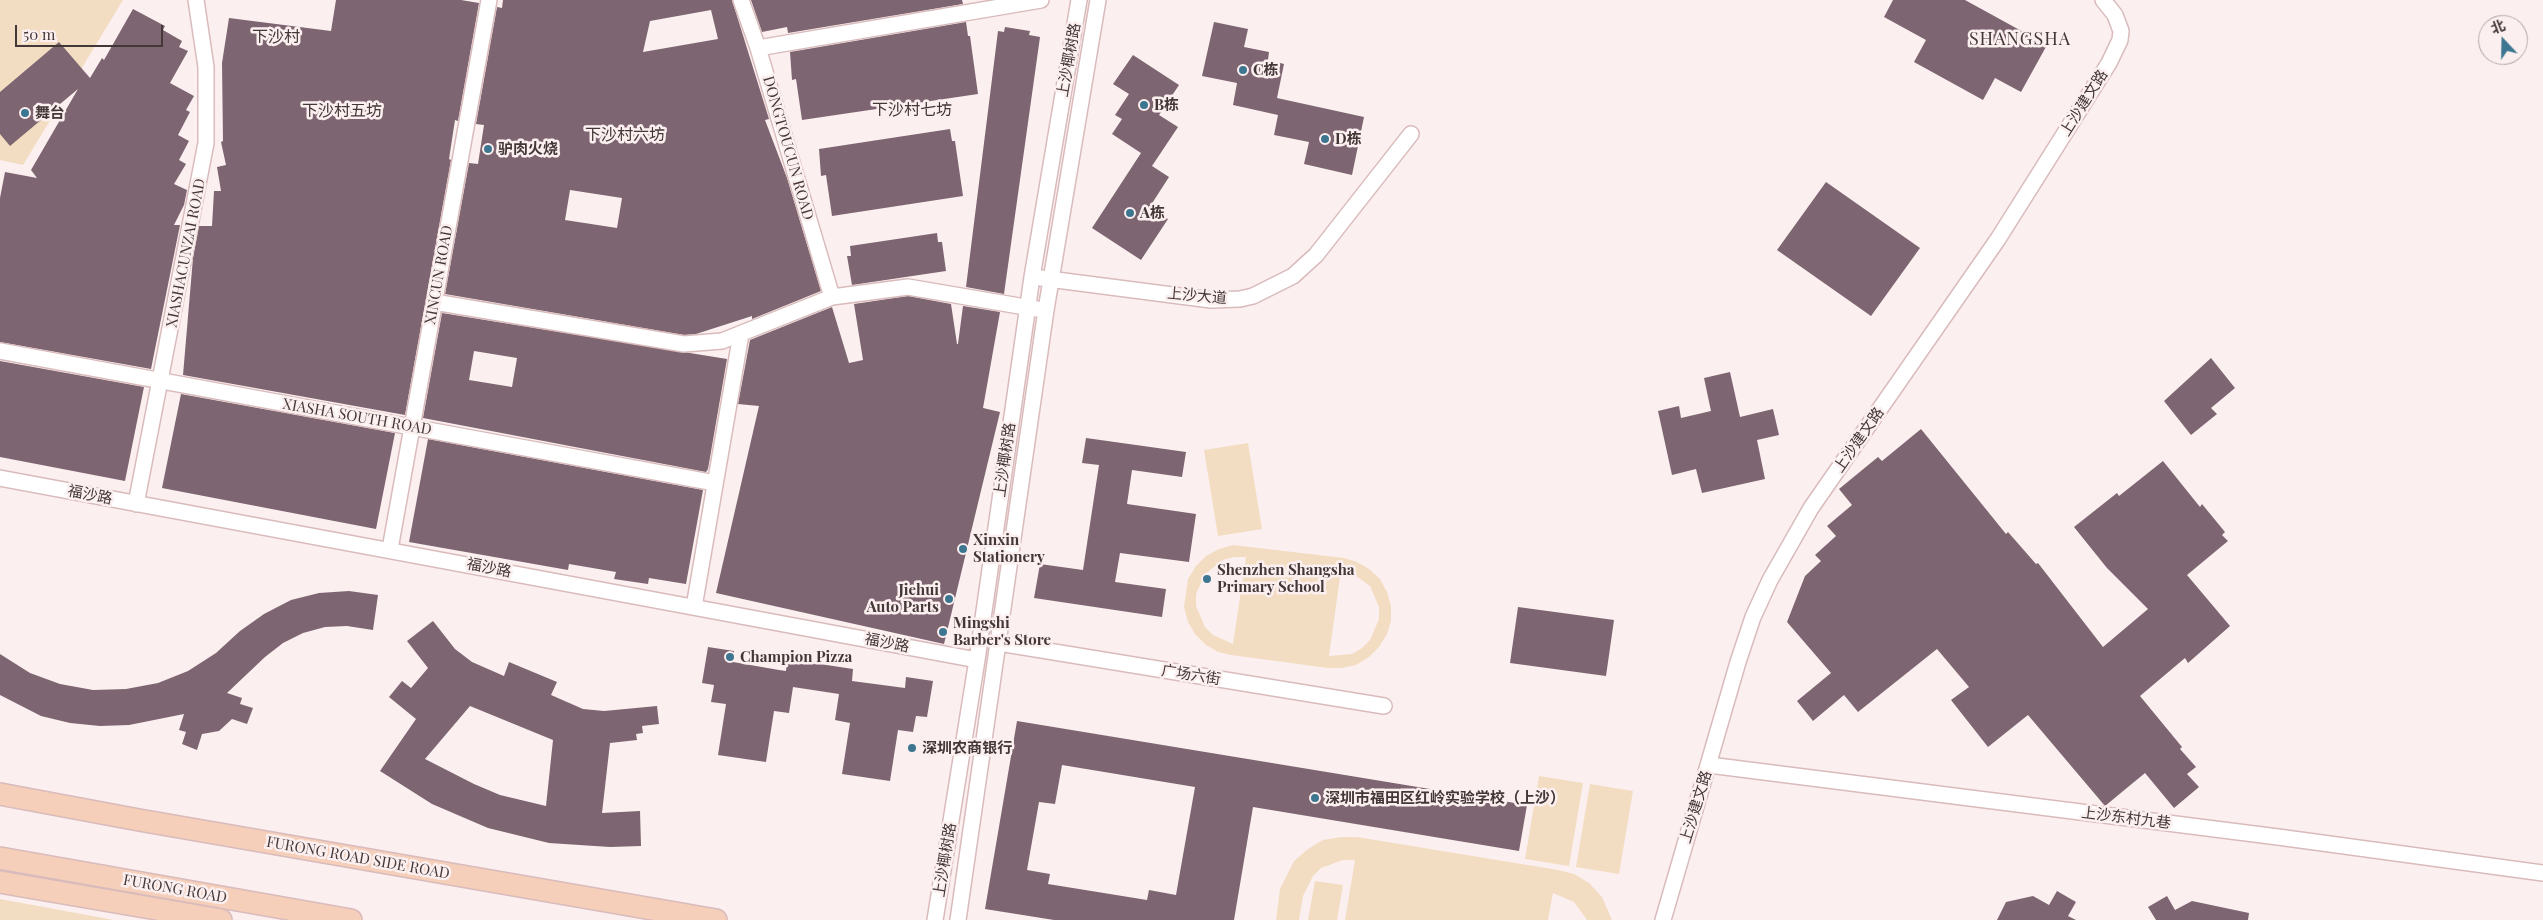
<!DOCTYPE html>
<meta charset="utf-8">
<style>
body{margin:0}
#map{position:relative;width:2543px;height:920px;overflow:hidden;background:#fcefef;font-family:"Playfair Display","Noto Sans SC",serif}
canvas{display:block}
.north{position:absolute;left:2478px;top:15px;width:50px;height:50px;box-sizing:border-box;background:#fcefef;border:1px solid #b2a5a6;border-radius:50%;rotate:339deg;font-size:14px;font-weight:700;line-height:20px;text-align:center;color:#433738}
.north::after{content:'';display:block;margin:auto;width:18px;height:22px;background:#3d7690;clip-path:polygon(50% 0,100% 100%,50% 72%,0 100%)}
.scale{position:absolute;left:15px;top:25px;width:148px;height:22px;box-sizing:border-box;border:2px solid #433738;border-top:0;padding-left:6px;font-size:15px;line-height:18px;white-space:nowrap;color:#433738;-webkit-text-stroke:4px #fcefef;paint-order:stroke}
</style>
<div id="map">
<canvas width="2543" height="920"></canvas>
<div class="north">北</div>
<div class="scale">50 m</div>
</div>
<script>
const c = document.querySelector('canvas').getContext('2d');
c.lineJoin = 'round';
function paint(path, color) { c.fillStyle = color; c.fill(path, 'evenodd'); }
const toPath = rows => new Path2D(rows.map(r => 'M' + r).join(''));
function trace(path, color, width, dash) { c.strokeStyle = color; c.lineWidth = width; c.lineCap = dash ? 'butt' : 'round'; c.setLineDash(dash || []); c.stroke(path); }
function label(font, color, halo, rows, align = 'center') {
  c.font = font + ' "Playfair Display","Noto Sans SC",serif'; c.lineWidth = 5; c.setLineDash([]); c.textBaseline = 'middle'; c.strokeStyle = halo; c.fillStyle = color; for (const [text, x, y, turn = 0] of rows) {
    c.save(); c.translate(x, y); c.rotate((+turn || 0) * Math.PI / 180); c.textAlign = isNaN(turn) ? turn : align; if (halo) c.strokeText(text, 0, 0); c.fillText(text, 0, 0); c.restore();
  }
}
const green = toPath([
 [0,0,123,0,23,165,0,160],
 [1248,443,1262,529,1218,536,1204,450],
 [1233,545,1344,558,1357,562,1369,569,1380,579,1387,592,1391,606,1391,621,1387,634,1379,647,1369,657,1356,665,1342,668,1328,668,1231,655,1218,652,1206,645,1195,634,1188,622,1184,607,1188,579,1196,566,1206,556,1219,549],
 [1234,557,1246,557,1233,644,1213,635,1205,627,1196,606,1196,594,1205,574,1223,560],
 [1341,570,1352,573,1370,586,1379,607,1379,619,1370,640,1362,648,1352,654,1329,656],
 [1539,776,1583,783,1569,866,1525,859],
 [1590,784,1633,791,1619,874,1576,867],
 [1341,837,1357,837,1558,870,1574,874,1589,883,1602,897,1612,920,1587,920,1574,902,1553,893,1548,920,1345,920,1355,860,1343,860,1321,868,1313,876,1303,896,1299,920,1276,920,1280,889,1294,861,1308,849,1323,840],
 [1315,881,1343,885,1337,920,1308,920],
 [0,899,114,920,0,920]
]);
const building = toPath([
 [336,0,461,0,479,3,458,121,455,120,449,159,451,160,405,415,183,375,193,258,199,226,212,226,214,191,221,191,217,167,226,165,221,142,223,141,222,63,229,18,331,31],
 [503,0,732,0,769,119,765,120,787,178,821,291,752,319,752,316,696,334,684,335,445,294,469,163,478,164,484,125,476,124,497,7,502,8],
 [711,10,718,39,643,52,650,21],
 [570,190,622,198,617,228,565,220],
 [751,0,962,0,963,4,788,33,787,27,762,32],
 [1893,0,1965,0,2047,45,2021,92,1995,78,1983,100,1914,62,1926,40,1884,17],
 [133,9,165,26,163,30,182,41,179,47,188,51,170,83,194,96,186,110,190,112,178,135,189,141,179,160,186,164,174,184,187,190,184,205,174,225,180,225,151,369,0,342,0,198,5,172,37,178,31,170,78,89,10,146,0,134,0,92,59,42,90,78,102,58,104,60],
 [966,22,968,36,970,36,978,94,802,120,796,79,792,80,790,52],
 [1214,22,1248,29,1244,47,1269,52,1268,60,1284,64,1277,98,1364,117,1352,175,1304,164,1309,142,1274,135,1278,115,1233,105,1237,83,1202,76],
 [1005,27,1030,31,1029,35,1040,37,1004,294,966,287,998,31,1004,32],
 [1133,55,1179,85,1159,115,1178,127,1152,166,1169,177,1149,208,1168,219,1141,260,1092,228,1141,153,1112,134,1122,119,1115,115,1129,94,1113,84],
 [950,129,952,141,955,141,963,196,832,216,826,175,821,176,819,149],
 [1826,182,1920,248,1871,316,1777,250],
 [937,233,938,242,942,242,946,271,852,285,847,256,851,256,850,246],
 [908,296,951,304,957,344,958,344,963,306,1000,312,983,408,1000,412,944,644,716,593,759,406,738,404,750,340,832,307,849,363,863,360,854,304],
 [442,313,727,359,708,469,706,472,423,418],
 [474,351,517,358,512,387,469,380],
 [2211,358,2235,388,2211,408,2217,414,2191,435,2164,401],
 [0,361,144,387,125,481,0,457],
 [1730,372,1740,417,1773,409,1779,435,1757,440,1765,479,1702,493,1696,469,1672,475,1658,411,1679,406,1681,418,1711,411,1704,378],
 [181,394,395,433,376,529,162,488],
 [1921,429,2006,534,2008,532,2036,564,2038,563,2103,647,2148,609,2107,568,2074,527,2117,493,2119,496,2163,461,2200,507,2202,504,2225,532,2222,535,2228,541,2187,575,2230,626,2188,663,2185,658,2140,696,2182,747,2180,749,2196,767,2187,774,2199,787,2174,808,2145,773,2105,806,2028,715,1988,747,1951,700,1969,687,1937,649,1858,712,1844,695,1813,721,1797,701,1831,673,1787,622,1805,576,1821,561,1815,555,1836,536,1827,526,1852,505,1839,489,1878,457,1882,461],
 [1086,438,1186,452,1182,477,1132,470,1127,504,1196,514,1189,562,1120,553,1115,582,1166,589,1162,617,1034,598,1040,564,1083,570,1099,465,1082,463],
 [428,439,703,490,686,584,649,578,648,584,614,579,616,572,569,564,568,570,409,542],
 [349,591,378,595,373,630,347,626,325,627,303,633,283,643,265,657,227,693,242,698,240,704,253,708,247,724,232,719,219,731,202,734,197,750,182,744,186,732,179,730,184,714,129,725,100,726,70,723,41,716,0,695,0,654,30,673,60,684,93,690,126,689,158,683,188,671,216,653,240,631,264,614,291,600,319,593],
 [1518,607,1614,620,1606,676,1510,663],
 [433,621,455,649,472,662,504,676,509,662,557,682,551,695,583,709,604,711,657,706,659,724,642,726,643,733,636,734,637,740,610,743,602,813,640,811,641,846,610,847,549,843,488,828,432,804,380,771,416,719,389,697,402,681,411,688,428,668,407,641],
 [470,706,553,740,546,806,500,795,474,784,425,759],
 [708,647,734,651,733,662,779,670,786,671,787,659,853,669,852,681,905,688,906,677,933,681,927,717,916,716,913,732,898,730,890,781,842,774,850,723,835,720,839,694,793,687,789,713,774,711,766,762,718,755,726,704,711,702,714,685,702,683],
 [1017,721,1527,805,1519,851,1253,807,1234,920,1054,920,985,909],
 [1062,765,1195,787,1176,895,1149,890,1147,900,1048,884,1050,874,1027,870,1039,802,1055,804],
 [2057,891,2076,902,2068,916,2076,920,1997,920,2006,902,2033,896,2049,905],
 [2167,896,2175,910,2192,901,2249,913,2248,920,2156,920,2148,907]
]);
const street = toPath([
 [741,0,758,48,832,297],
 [758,48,1041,0],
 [1041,278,1211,300,1240,299,1253,296,1293,276,1316,255,1411,134],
 [434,302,684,344,722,341,832,297,908,287,1037,309],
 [0,351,715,483],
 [0,478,977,660],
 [136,504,206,143,206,67,196,0],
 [390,549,489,0],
 [694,607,741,334],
 [999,643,1384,706],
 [1709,765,2278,837,2543,873],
 [935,920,977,660,1032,277,1079,0],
 [958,920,1046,310,1098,0],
 [1663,920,1738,662,1753,617,1770,580,1811,508,1998,239,2109,63,2120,40,2121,31,2115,15,2103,0]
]);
const secondary = toPath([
 [0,794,139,820,716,920],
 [0,858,351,920],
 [0,882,221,920]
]);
const markers = [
 [1243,70,5,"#3d7690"],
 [1144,105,5,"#3d7690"],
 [25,113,5,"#3d7690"],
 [1325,139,5,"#3d7690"],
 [488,149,5,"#3d7690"],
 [1130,213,5,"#3d7690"],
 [963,549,5,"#3d7690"],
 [1207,579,5,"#3d7690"],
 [949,599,5,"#3d7690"],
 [943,632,5,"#3d7690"],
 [730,657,5,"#3d7690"],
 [912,748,5,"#3d7690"],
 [1315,798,5,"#3d7690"]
];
const streetNames = [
 ["上沙椰树路",1069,60,-80],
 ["上沙建文路",2084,103,-58],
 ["DONGTOUCUN ROAD",788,148,74],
 ["XIASHACUNZAI ROAD",186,253,-79],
 ["XINCUN ROAD",439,275,-80],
 ["上沙大道",1197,296,5],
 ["XIASHA SOUTH ROAD",357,417,10],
 ["上沙建文路",1859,440,-55],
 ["上沙椰树路",1005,460,-82],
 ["福沙路",90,495,11],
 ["福沙路",489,568,11],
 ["福沙路",887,643,11],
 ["广场六街",1191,675,9],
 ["上沙建文路",1696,807,-73],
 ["上沙东村九巷",2126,818,7],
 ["FURONG ROAD SIDE ROAD",358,858,10],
 ["上沙椰树路",945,860,-81],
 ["FURONG ROAD",175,889,10]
];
const poiNames = [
 ["C栋",1253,70],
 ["B栋",1154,105],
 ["舞台",35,113],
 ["D栋",1335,139],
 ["驴肉火烧",498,149],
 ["A栋",1140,213],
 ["Xinxin",973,540],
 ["Stationery",973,557],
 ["Shenzhen Shangsha",1217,570],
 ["Primary School",1217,587],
 ["Jiehui",939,590,"right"],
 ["Auto Parts",939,607,"right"],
 ["Mingshi",953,623],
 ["Barber's Store",953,640],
 ["Champion Pizza",740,657],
 ["深圳农商银行",922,748],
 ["深圳市福田区红岭实验学校（上沙）",1325,798]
];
const neighbourhoodNames = [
 ["下沙村",276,37],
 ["下沙村七坊",912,110],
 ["下沙村五坊",342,111],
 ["下沙村六坊",625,135]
];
const quarterNames = [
 ["SHANGSHA",2020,39]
];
paint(green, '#f2ddc2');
paint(building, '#7d6571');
trace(street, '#d9bbbc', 18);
trace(secondary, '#d9bbbc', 24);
trace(street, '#fff', 15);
trace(secondary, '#f5cfb9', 21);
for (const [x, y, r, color] of markers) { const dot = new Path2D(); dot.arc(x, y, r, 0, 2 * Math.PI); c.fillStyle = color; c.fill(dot); trace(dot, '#fcefef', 2); }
label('15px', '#433738', '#fcefef', streetNames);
label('bold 15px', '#433738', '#fcefef', poiNames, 'left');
label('16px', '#433738', '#fcefef', neighbourhoodNames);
c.letterSpacing = '1px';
label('18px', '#433738', '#fcefef', quarterNames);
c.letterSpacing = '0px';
</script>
